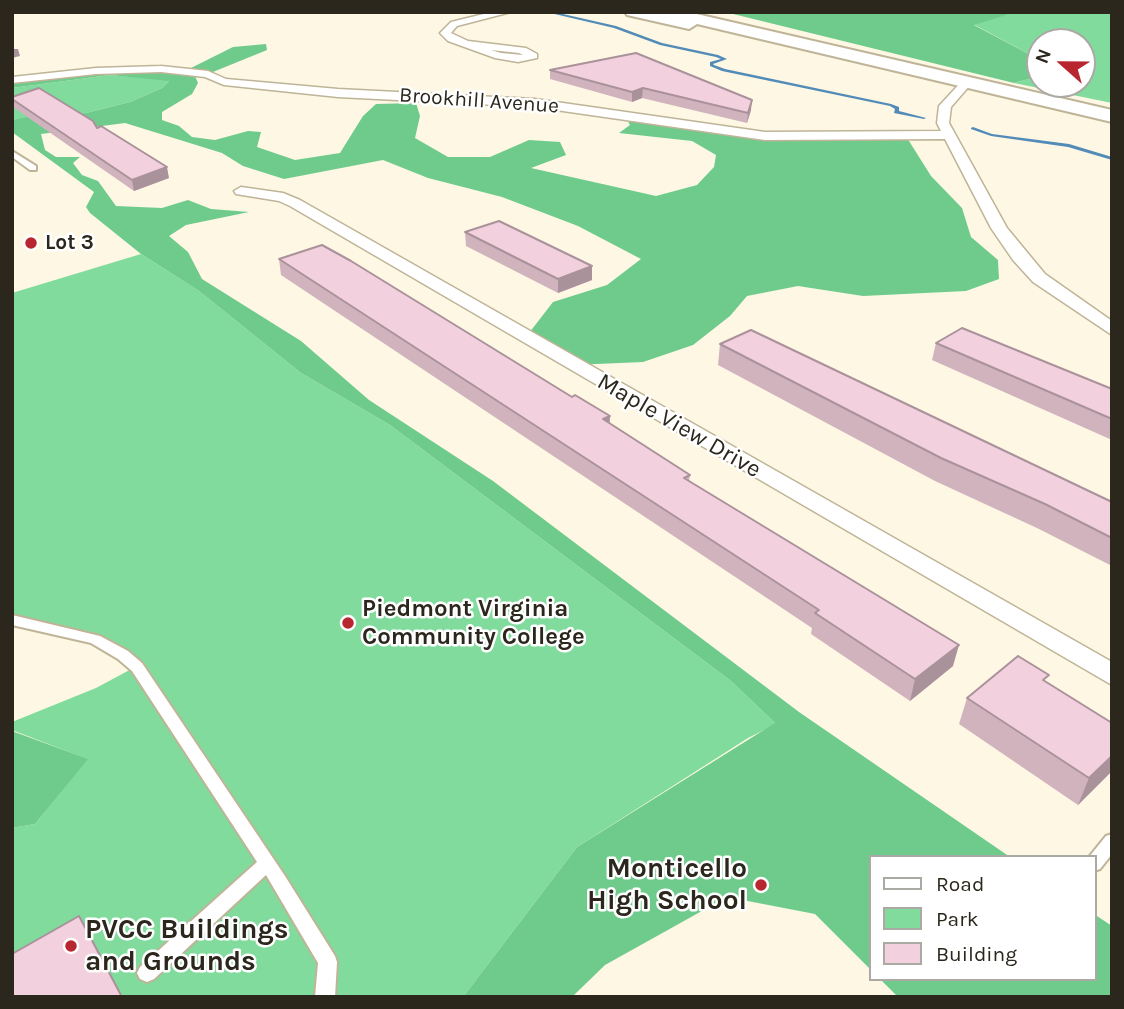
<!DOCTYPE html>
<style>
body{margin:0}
#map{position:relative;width:1124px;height:1009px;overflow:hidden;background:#fdf7e4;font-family:Karla,sans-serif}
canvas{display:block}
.frame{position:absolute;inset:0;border:14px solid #2b271c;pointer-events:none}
.legend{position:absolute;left:869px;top:855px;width:228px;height:126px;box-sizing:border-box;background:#fff;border:2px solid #aaa9a4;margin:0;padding:9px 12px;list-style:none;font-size:21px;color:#2b271c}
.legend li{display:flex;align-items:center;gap:14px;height:35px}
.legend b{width:35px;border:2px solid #aaa9a4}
.north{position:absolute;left:1026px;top:28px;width:70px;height:70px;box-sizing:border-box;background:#fff;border:2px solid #aaa9a4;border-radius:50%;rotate:291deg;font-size:19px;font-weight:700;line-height:28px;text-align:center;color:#2b271c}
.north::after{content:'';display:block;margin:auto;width:24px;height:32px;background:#b82730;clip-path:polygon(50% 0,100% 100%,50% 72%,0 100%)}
</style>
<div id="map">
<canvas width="1124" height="1009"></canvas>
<div class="frame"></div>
<ul class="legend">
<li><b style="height:9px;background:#fff"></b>Road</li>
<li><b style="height:19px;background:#80db9c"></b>Park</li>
<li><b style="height:19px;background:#f3d0dd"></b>Building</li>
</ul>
<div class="north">N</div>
</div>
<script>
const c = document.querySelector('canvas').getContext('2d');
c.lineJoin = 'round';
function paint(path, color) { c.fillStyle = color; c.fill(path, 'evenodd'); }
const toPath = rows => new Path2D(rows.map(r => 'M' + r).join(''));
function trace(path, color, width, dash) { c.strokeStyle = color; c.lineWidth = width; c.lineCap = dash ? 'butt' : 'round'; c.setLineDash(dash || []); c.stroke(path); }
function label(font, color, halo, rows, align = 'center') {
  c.font = font + ' Karla,sans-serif'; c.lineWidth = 5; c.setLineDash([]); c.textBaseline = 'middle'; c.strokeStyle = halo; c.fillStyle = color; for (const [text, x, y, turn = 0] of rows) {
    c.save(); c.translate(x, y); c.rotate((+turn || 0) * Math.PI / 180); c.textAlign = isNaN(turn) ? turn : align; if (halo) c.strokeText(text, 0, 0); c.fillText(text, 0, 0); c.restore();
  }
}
const green = toPath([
 [1016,12,1112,12,1112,103,1014,83,1040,76,1040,84,1082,84,1082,42,1040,42,1040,60,973,24],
 [110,75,170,80,162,88,130,102,86,113,12,120,12,88],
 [141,254,199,291,301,373,390,425,731,681,776,724,748,738,577,847,463,997,12,997,12,828,35,824,87,759,12,730,12,722,96,688,137,666,95,639,12,620,12,293]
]);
const forest = toPath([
 [725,12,1016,12,974,25,1040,60,1040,76,1014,83],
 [266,44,267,50,208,74,185,71,233,47],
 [158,71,195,76,198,83,192,94,162,112,162,120,179,126,192,137,215,140,248,131,261,132,257,147,295,160,340,153,363,116,376,104,416,103,420,116,415,138,448,157,490,157,529,140,560,142,566,155,531,168,656,196,697,185,714,167,716,155,692,141,619,133,630,125,625,116,737,133,891,134,909,141,931,176,962,208,971,237,998,260,999,279,966,291,863,296,798,286,747,296,730,316,693,345,643,362,573,365,526,337,553,302,607,285,641,259,578,226,502,197,428,178,383,160,284,179,243,166,222,153,125,123,41,134,45,150,56,157,80,157,73,163,82,175,98,181,116,206,162,208,188,200,211,209,249,212,186,225,169,236,188,252,202,279,301,341,369,400,493,481,799,712,1010,857,870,857,870,969,815,914,727,897,605,965,572,997,463,997,577,847,775,723,731,681,390,425,301,373,199,291,141,254,90,213,86,207,94,192,12,132,12,120,33,116,86,113,130,102,162,88,169,81,110,75,12,88,12,83,71,75],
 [12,731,88,759,35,824,12,828],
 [1094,914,1112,926,1112,997,898,997,880,979,1094,979]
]);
const stream = toPath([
 [546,12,554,12,616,26,662,43,718,55,727,59,713,64,714,65,725,69,891,104,899,107,899,111,926,118,924,119,894,113,895,109,890,106,722,71,710,66,710,62,721,59,716,57,660,45,614,28,546,12],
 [973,127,992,134,1069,144,1112,157,1112,160,1068,147,991,136,971,129,971,128,973,127]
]);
const service = toPath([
 [12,151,36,166,36,170,30,170,12,157,12,151],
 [12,615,100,636,128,651,142,663,285,876,335,956,337,962,335,997,315,997,318,963,266,875,154,979,147,982,140,979,137,973,140,967,257,862,132,671,118,659,91,643,12,625,12,615],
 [1112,834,1112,854,1100,869,1094,871,1094,857,1089,857,1106,836,1112,834]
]);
const minor = toPath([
 [492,12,511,12,457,26,451,33,468,41,526,48,537,54,537,58,518,62,495,58,448,41,440,33,451,22,492,12],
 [491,50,519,53,523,55,501,53,491,50],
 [161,66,208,71,226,79,338,89,535,99,765,132,941,131,937,123,939,106,963,80,971,80,971,84,951,107,949,123,1007,228,1045,274,1112,321,1112,335,1033,282,1013,260,991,228,945,139,765,140,535,107,338,97,224,85,205,77,161,72,96,74,12,83,12,77,96,68,161,66],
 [241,187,283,193,300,200,1112,662,1112,685,290,206,279,201,236,194,234,191,241,187]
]);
const trunk = toPath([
 [625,12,688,12,1112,110,1112,122,697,24,689,29,627,15,625,12]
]);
const wall = toPath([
 [550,70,751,110,747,123,642,98,632,102,550,79],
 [12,97,97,128,169,178,134,191,13,107],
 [465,232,592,266,592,280,558,293,466,246],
 [279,259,572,397,610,416,609,423,690,475,689,481,953,666,910,701,811,634,812,628,281,275],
 [936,343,1112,389,1112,440,932,360],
 [720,344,1112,502,1112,566,1037,528,935,481,718,365],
 [1046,682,1112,723,1112,771,1078,805,959,724,967,698]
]);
const shadedWall = toPath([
 [12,49,18,49,20,56,12,58],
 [643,88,642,98,632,102,632,92],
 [752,100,751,110,747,123,748,113],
 [167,167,169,178,134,191,132,180],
 [592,266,592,280,558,293,558,279],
 [610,416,609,435,603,419],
 [959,645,953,666,910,701,915,679],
 [1112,756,1112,771,1078,805,1089,778]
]);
const building = toPath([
 [636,53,752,100,748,113,643,88,632,92,550,70,636,53],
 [39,88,93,121,97,128,101,126,167,167,132,180,12,99,12,97,39,88],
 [499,221,592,266,558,279,465,232,499,221],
 [322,245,351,261,572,397,575,395,610,416,603,419,690,475,684,478,959,645,915,679,815,613,819,610,279,259,322,245],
 [962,328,1112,389,1112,419,936,343,962,328],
 [751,330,1112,502,1112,538,1045,504,941,458,720,344,751,330],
 [1018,656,1049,675,1043,680,1112,723,1112,756,1089,778,967,698,1018,656],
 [79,916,122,997,12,997,12,954,79,916]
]);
const markers = [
 [31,243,7,"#b82730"],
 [348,623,7,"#b82730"],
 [761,885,7,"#b82730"],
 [71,946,7,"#b82730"]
];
const farStreetnames = [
 ["Brookhill Avenue",479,101,4]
];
const farPoinames = [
 ["Lot 3",45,243]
];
const streetNames = [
 ["Maple View Drive",679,426,30]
];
const poiNames = [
 ["Piedmont Virginia",362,609],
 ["Community College",362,637]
];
const nearPoinames = [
 ["Monticello",747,869],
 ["High School",747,901],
 ["PVCC Buildings",85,930,"left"],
 ["and Grounds",85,962,"left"]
];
paint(green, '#80db9c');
paint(forest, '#6ecb8c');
paint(stream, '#528bb7');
trace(service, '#bfb497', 4);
trace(minor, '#bfb497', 3);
trace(trunk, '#bfb497', 4);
paint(service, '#fff');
paint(minor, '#fff');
paint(trunk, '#fff');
paint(wall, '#d1b3be');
paint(shadedWall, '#aa929b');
paint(building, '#f3d0dd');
trace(building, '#aa929b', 2);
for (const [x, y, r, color] of markers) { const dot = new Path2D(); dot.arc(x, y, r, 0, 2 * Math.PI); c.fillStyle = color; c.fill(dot); trace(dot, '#fff', 2.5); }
label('21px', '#2b271c', '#fff', farStreetnames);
label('bold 21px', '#2b271c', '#fff', farPoinames, 'left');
label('24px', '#2b271c', '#fff', streetNames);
label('bold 24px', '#2b271c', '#fff', poiNames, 'left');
label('bold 28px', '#2b271c', '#fff', nearPoinames, 'right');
</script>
